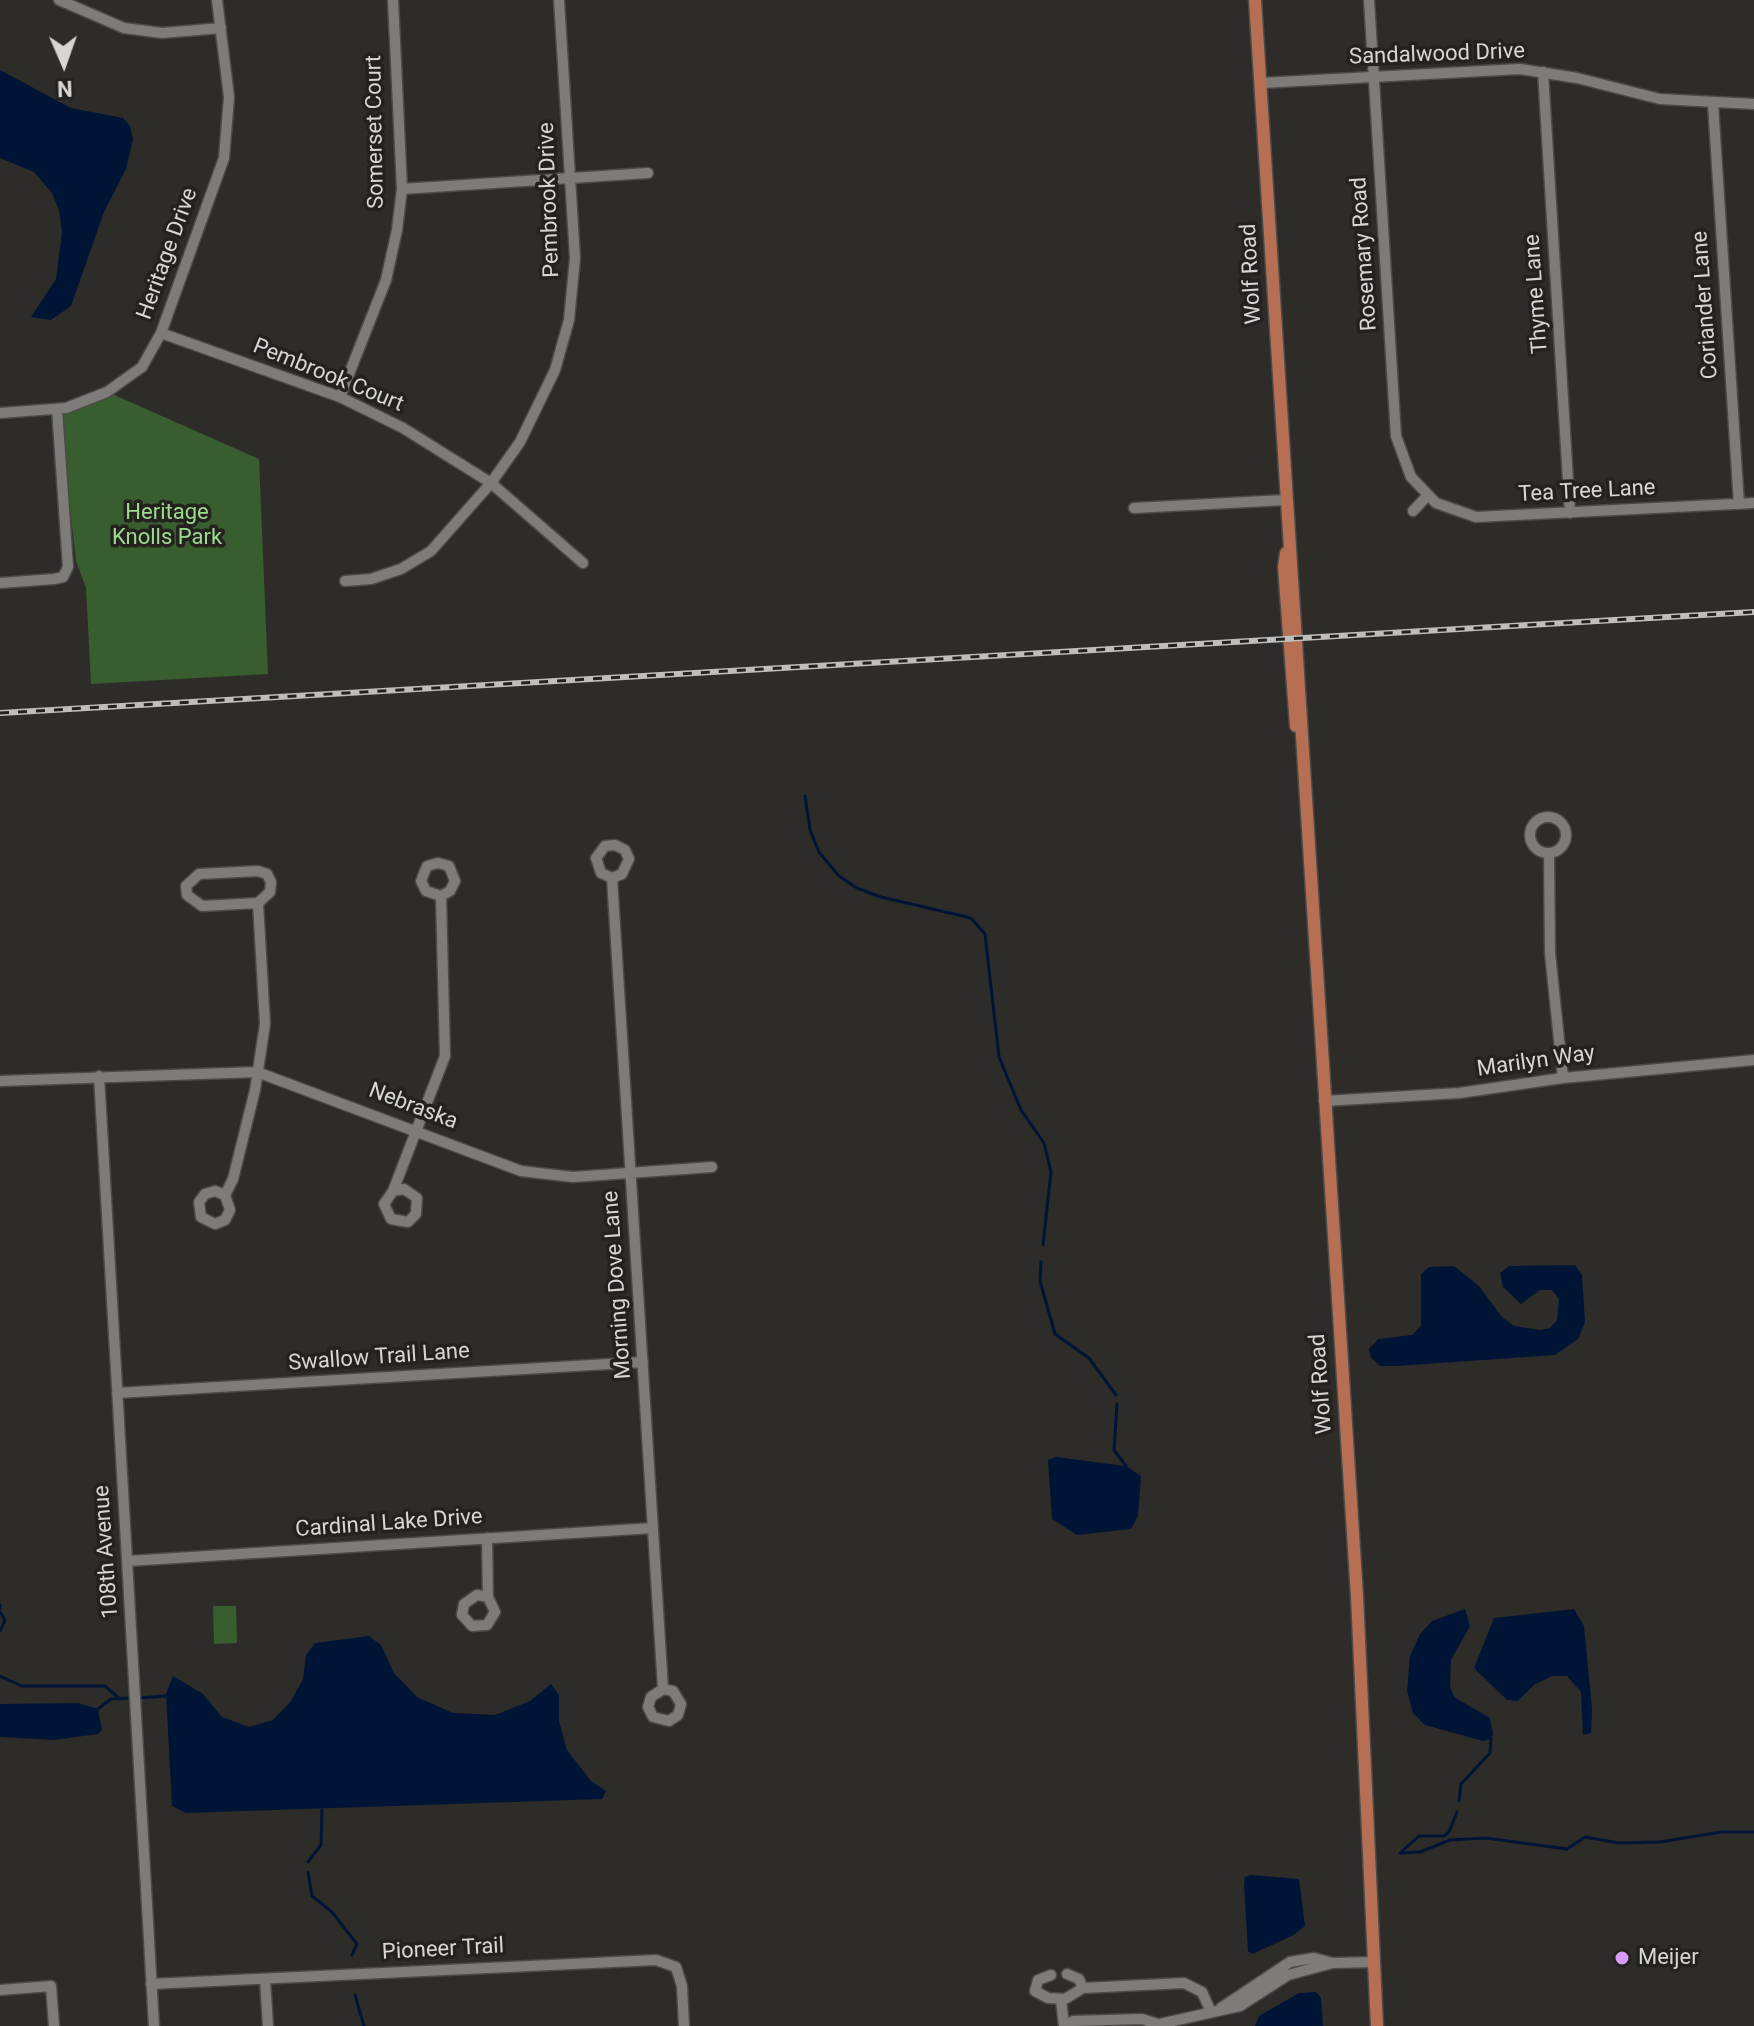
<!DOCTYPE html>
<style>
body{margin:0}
#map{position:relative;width:1754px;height:2026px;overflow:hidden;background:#2e2c29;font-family:Roboto,sans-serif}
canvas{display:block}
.north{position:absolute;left:24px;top:24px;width:80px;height:80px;-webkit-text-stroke:6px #24221f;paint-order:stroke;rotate:178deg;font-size:22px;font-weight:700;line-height:32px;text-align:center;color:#d7d6d3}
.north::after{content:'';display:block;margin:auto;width:28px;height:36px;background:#d7d6d3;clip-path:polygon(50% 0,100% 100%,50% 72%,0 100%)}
</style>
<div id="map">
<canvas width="1754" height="2026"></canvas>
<div class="north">N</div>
</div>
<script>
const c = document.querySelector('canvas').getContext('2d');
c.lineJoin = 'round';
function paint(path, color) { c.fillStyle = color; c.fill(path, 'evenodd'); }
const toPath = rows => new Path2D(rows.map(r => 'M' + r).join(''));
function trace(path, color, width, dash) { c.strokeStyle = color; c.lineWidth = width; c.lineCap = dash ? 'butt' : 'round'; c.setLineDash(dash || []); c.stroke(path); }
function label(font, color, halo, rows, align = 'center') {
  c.font = font + ' Roboto,sans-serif'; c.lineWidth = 7; c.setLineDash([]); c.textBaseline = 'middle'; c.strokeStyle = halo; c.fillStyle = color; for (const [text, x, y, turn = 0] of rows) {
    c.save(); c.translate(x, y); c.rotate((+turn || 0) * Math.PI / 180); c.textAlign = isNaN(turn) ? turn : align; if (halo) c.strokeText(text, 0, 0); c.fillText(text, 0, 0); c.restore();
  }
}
const green = toPath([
 [112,394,259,459,268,674,91,684,86,588,76,561,59,411],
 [213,1606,236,1606,237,1643,214,1644]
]);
const water = toPath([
 [0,70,71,108,123,118,130,126,133,139,126,169,104,212,71,306,51,320,31,317,56,279,62,232,59,210,52,193,34,172,0,158],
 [1575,1265,1582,1275,1585,1322,1578,1339,1555,1355,1397,1366,1380,1366,1371,1358,1369,1349,1378,1339,1412,1335,1421,1326,1421,1274,1429,1267,1454,1266,1479,1286,1502,1317,1514,1326,1541,1330,1550,1328,1557,1320,1559,1299,1552,1290,1540,1290,1521,1304,1503,1287,1500,1273,1509,1266],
 [1056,1457,1126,1466,1141,1476,1138,1516,1131,1529,1077,1535,1052,1519,1048,1460],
 [1465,1609,1470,1626,1451,1660,1450,1686,1454,1697,1490,1718,1493,1734,1491,1739,1483,1741,1425,1725,1413,1713,1407,1691,1410,1656,1420,1634,1432,1621],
 [1574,1609,1584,1626,1592,1709,1591,1733,1583,1735,1581,1692,1567,1676,1552,1676,1534,1685,1518,1701,1507,1700,1474,1668,1494,1618],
 [369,1636,381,1645,394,1673,417,1697,453,1713,495,1715,530,1701,551,1684,559,1695,559,1721,567,1750,591,1781,606,1791,602,1799,186,1813,172,1806,166,1694,173,1676,203,1694,222,1717,249,1727,273,1720,291,1701,303,1679,306,1655,315,1643],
 [78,1703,98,1709,102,1730,98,1734,54,1740,0,1737,0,1704],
 [1251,1875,1299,1879,1305,1926,1292,1936,1252,1954,1248,1951,1244,1885,1245,1877],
 [1316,1992,1321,1998,1323,2026,1255,2026,1259,2016,1299,1993]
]);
const stream = toPath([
 [805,796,810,830,819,852,839,876,857,888,881,897,971,918,985,934,999,1057,1021,1110,1044,1143,1051,1172,1043,1245],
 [1041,1262,1040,1281,1055,1334,1089,1358,1116,1395],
 [1117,1404,1114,1450,1126,1466],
 [0,1605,0,1608],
 [0,1612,5,1620,0,1631],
 [0,1676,22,1686,105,1686,120,1699],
 [138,1698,166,1696],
 [98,1709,111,1699,131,1698],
 [1459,1801,1461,1784,1490,1753,1491,1739],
 [1400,1853,1420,1852,1450,1840,1486,1838,1567,1849,1585,1837,1619,1843,1660,1842,1721,1832,1754,1832],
 [1400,1853,1419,1836,1444,1836,1449,1832,1457,1812],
 [308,1862,321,1845,322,1810],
 [308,1872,312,1896,332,1912,357,1944,352,1955],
 [355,1995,364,2026]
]);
const minor = toPath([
 [59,0,124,28,162,33,221,28],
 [1369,0,1396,436,1411,477,1436,503,1476,517,1754,503],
 [1543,72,1570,513],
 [1261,83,1520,69,1577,78,1660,99,1754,104],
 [1713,104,1739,504],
 [402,189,648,173],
 [161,333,340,397,403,428,491,483,583,563],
 [340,397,386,280,397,230,402,189,393,0],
 [0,413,66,408,107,392,142,367,161,333,224,158,229,97,217,0],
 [1134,508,1285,500],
 [1413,511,1428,495],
 [345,581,371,579,401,569,431,551,491,483,520,442,555,370,569,320,575,258,559,0],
 [0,583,54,579,63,577,68,567,57,409],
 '1530 835a18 18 0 1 1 36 0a18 18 0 1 1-36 0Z',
 [1549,853,1550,953,1563,1078],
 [612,878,601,873,596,858,605,846,615,845,625,850,629,859,622,874,612,878,663,1689,673,1691,681,1704,678,1715,669,1721,653,1717,648,1707,651,1697,663,1689],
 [99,1076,154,2026],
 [0,1081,257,1072,521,1171,573,1177,712,1167],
 [1324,1101,1459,1093,1563,1078,1754,1060],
 [393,1191,404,1189,417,1198,416,1214,408,1222,391,1219,384,1204,393,1191,445,1056,441,896,450,891,455,881,449,866,438,863,427,866,421,881,426,891,441,896],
 [225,1195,215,1191,205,1194,199,1202,201,1217,215,1224,225,1220,230,1210,225,1195,233,1179,255,1090,265,1024,258,903,270,892,271,882,267,874,258,871,199,874,186,886,187,895,202,906,258,903],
 [117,1393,643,1362],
 [487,1538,488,1597,495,1612,487,1625,472,1626,462,1615,464,1604,477,1595,488,1597],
 [128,1561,653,1528],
 [1067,1974,1079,1979,1083,1988],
 [1051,1975,1038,1980,1035,1991,1048,1998,1065,1999,1083,1988,1184,1983,1202,1992,1211,2012],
 [265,1979,268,2026],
 [151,1984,656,1960,676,1967,682,1986,684,2026],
 [0,1990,51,1986,54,2026],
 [1061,2000,1064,2026],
 [1221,2008,1290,1962,1314,1958,1333,1963,1373,1962],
 [1066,2026,1073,2021,1142,2019,1158,2024],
 [1151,2026,1240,2006,1288,1975,1333,1963]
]);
const major = toPath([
 [1255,0,1357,1596,1377,2026],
 [1286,553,1284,567,1296,726]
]);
const rail = toPath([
 [0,713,1754,612]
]);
const markers = [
 [1622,1958,8,"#d89af8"]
];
const streetNames = [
 ["Sandalwood Drive",1437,55,-2],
 ["Somerset Court",376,132,-91],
 ["Pembrook Drive",550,200,-92],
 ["Heritage Drive",168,254,-70],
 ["Rosemary Road",1365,254,-94],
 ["Wolf Road",1252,274,-93],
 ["Thyme Lane",1537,294,-94],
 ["Coriander Lane",1706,305,-94],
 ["Pembrook Court",328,376,22],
 ["Tea Tree Lane",1587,492,-3],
 ["Marilyn Way",1536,1062,-8],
 ["Nebraska",413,1107,21],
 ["Morning Dove Lane",618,1285,-94],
 ["Swallow Trail Lane",379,1358,-4],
 ["Wolf Road",1322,1384,-94],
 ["Cardinal Lake Drive",389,1524,-4],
 ["108th Avenue",107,1552,-94],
 ["Pioneer Trail",443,1950,-3]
];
const parkNames = [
 ["Heritage",167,513],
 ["Knolls Park",167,538]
];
const poiNames = [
 ["Meijer",1638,1958]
];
paint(green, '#385d2f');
paint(water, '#001536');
trace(stream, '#001536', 3);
trace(minor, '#4c4a48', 13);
trace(major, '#4c4a48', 15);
trace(minor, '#7e7c78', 10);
trace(major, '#b76f54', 12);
trace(rail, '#bfbebb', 6);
trace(rail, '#24221f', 3, [9]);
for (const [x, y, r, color] of markers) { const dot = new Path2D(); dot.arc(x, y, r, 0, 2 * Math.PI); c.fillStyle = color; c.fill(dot); trace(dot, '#24221f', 3); }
label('22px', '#d7d6d3', '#24221f', streetNames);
label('22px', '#9ddb8e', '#24221f', parkNames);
label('22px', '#d7d6d3', '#24221f', poiNames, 'left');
</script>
